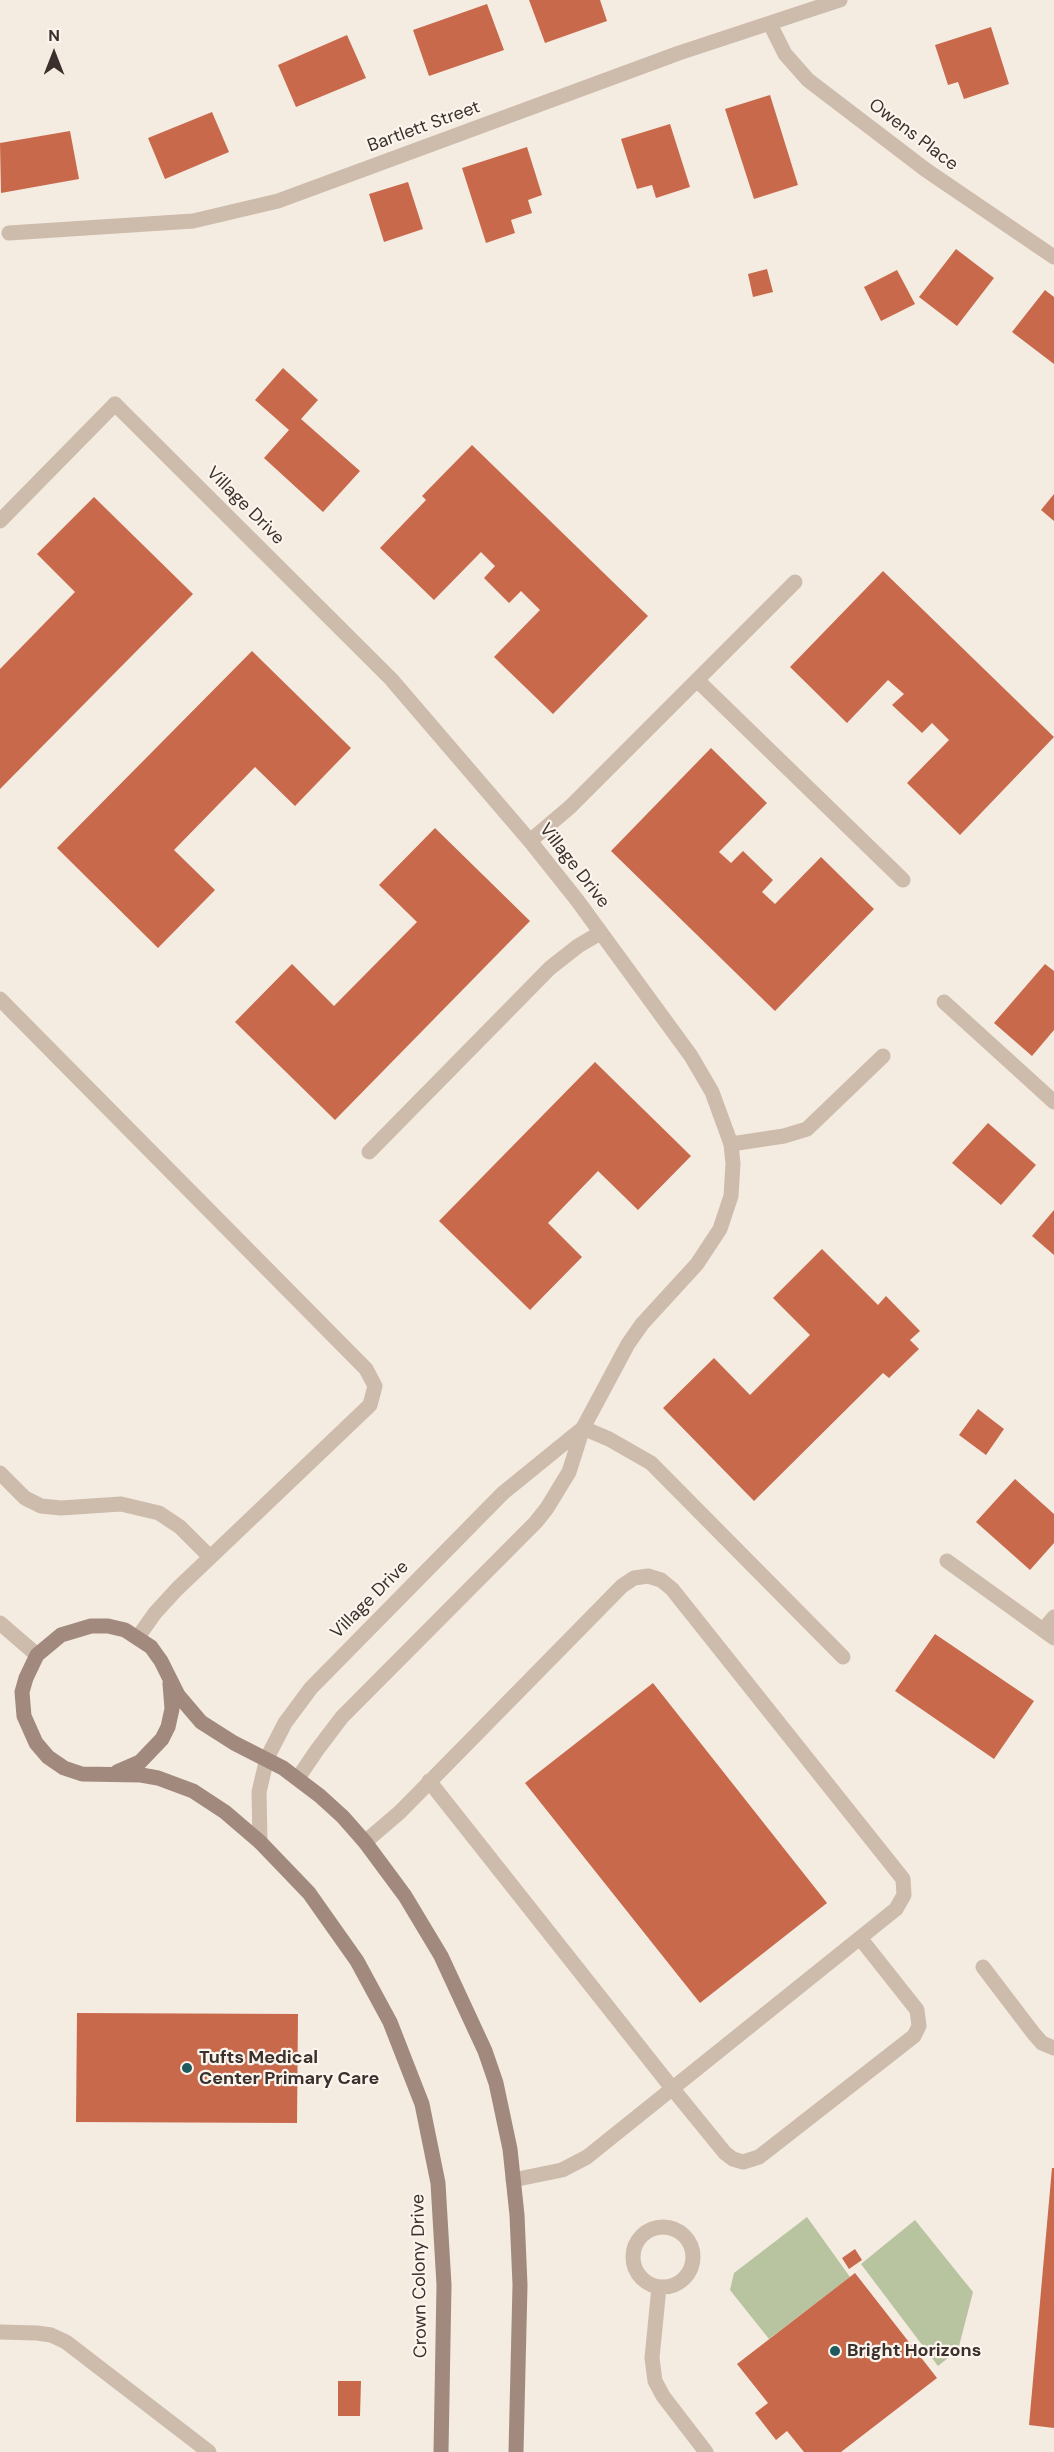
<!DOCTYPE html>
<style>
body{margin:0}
#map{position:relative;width:1054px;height:2452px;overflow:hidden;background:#f4ebe1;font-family:"DM Sans",sans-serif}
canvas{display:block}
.north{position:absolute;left:24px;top:24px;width:60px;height:60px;-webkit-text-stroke:4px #fbf5ee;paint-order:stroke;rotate:0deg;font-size:16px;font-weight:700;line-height:24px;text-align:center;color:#3b302b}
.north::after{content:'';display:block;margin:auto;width:21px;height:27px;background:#3b302b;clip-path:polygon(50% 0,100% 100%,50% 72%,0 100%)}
</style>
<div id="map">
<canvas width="1054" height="2452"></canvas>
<div class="north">N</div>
</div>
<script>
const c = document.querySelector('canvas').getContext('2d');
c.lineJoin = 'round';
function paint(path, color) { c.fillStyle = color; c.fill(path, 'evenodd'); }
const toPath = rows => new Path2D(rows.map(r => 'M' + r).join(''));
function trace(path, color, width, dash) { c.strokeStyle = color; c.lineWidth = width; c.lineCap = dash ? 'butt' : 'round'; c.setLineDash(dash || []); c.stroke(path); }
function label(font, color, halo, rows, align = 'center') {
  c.font = font + ' "DM Sans",sans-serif'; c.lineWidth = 4.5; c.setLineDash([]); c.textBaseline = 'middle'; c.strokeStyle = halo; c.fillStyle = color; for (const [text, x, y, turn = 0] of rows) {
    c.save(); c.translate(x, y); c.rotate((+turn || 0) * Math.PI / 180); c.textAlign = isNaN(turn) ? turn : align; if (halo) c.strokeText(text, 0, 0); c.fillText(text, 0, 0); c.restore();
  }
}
const green = toPath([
 [807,2217,850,2277,769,2339,730,2290,734,2273],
 [915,2220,973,2292,958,2350,938,2366,861,2264]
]);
const building = toPath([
 [529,0,600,0,607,21,545,43],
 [487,4,504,50,429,76,413,30],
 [991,27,1009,84,964,99,958,82,948,85,935,45],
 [347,35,366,78,296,107,278,65],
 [770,95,798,185,754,199,725,109],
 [212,112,229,152,165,179,148,138],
 [670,124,690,187,656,198,652,185,637,189,621,139],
 [70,131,79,179,1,193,0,143],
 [527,147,542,195,528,200,532,213,511,220,515,233,486,243,462,168],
 [408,182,423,229,384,242,369,194],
 [956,249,994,278,957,326,919,297],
 [767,269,773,292,753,297,748,274],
 [897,270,915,304,881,321,864,287],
 [1045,290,1054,297,1054,364,1012,332],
 [283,368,318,400,301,419,360,471,323,512,264,458,289,430,255,400],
 [472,445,648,616,553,714,494,657,540,610,521,591,509,603,484,578,495,566,481,552,434,600,380,548,426,500,422,496],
 [1054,494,1054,521,1041,510],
 [94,497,193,594,0,789,0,669,75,592,37,554],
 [883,571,1054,737,960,835,907,783,949,740,932,723,922,733,892,705,904,694,888,680,847,723,790,667],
 [252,651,351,748,295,806,255,767,174,850,215,890,158,948,57,848],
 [711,748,767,803,719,852,731,863,743,851,773,880,762,892,775,904,821,857,874,909,775,1011,611,851],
 [435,828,530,921,335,1120,235,1022,292,964,334,1006,417,922,379,885],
 [1045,964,1054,971,1054,1030,1032,1056,994,1023],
 [595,1062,691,1156,638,1210,598,1171,548,1223,582,1257,530,1310,439,1221],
 [988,1123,1036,1165,1001,1205,952,1163],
 [1054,1210,1054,1255,1032,1236],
 [822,1249,878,1305,886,1296,920,1331,910,1340,919,1349,889,1378,883,1373,754,1501,663,1408,714,1358,750,1395,810,1335,773,1298],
 [978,1409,1004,1429,986,1455,959,1435],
 [1015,1479,1054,1514,1054,1543,1030,1570,976,1522],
 [935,1634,1034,1701,994,1759,895,1691],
 [653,1683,827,1903,700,2003,525,1783],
 [77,2013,298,2014,297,2123,76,2122],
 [1052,2168,1054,2168,1054,2428,1029,2425],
 [855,2249,862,2260,849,2269,842,2258],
 [855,2273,937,2378,841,2452,804,2452,787,2431,776,2440,755,2413,768,2403,737,2364],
 [338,2381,361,2381,360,2416,338,2416]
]);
const lane = toPath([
 [0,521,115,404],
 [697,680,795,582],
 [530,841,570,807,697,680,903,880],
 [0,999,366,1369,375,1386,370,1405,177,1589,155,1613,138,1637],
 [731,1144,784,1136,807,1129,883,1056],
 [369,1152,550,968,578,946,600,933],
 [583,1428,609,1439,651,1463,843,1657],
 [0,1473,25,1498,41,1506,61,1508,121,1504,159,1513,180,1527,210,1557],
 [0,1623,37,1655],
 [429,1781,672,2088,725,2153,733,2159,743,2162,759,2157,914,2036,919,2026,917,2010,860,1938],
 [365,1842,400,1812,622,1586,634,1578,648,1576,661,1580,672,1589,903,1879,904,1895,896,1909,587,2157,562,2170,513,2180],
 [983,1967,1034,2034,1042,2043,1054,2048],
 '633 2257a30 30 0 1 1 60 0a30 30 0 1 1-60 0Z',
 [659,2287,652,2358,655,2381,663,2396,706,2452],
 [0,2332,37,2333,51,2335,66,2342,209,2452]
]);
const street = toPath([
 [770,24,785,54,808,80,926,170,1054,257],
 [9,233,193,221,278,201,679,53,840,0],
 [115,404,391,679,530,841,577,900,691,1056,712,1092,731,1144,733,1164,731,1196,720,1229,697,1264,642,1324,628,1344,583,1428,569,1472,547,1508,536,1522,342,1717,317,1750,298,1778],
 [944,1002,1054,1102],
 [947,1561,1054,1638],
 [1043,1630,1054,1617],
 [260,1842,259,1792,267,1758,285,1723,311,1688,503,1493,583,1428]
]);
const secondary = toPath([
 [117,1772,140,1762,162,1739,168,1727,172,1709,170,1684],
 [441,2452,444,2285,438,2183,422,2104,390,2022,357,1961,309,1893,260,1842,225,1812,193,1791,158,1778,141,1775,82,1774,64,1768,48,1757,36,1743,24,1716,22,1692,26,1678,37,1655,61,1635,91,1626,108,1626,125,1630,151,1647,161,1661,178,1695,201,1722,234,1743,283,1768,320,1796,343,1817,365,1842,405,1896,441,1956,485,2051,496,2083,510,2149,517,2215,520,2285,516,2452]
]);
const markers = [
 [187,2068,6,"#1f5a5e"],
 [835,2351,6,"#1f5a5e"]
];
const streetNames = [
 ["Bartlett Street",424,127,-20],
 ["Owens Place",913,135,37],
 ["Village Drive",245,506,45],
 ["Village Drive",574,866,52],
 ["Village Drive",370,1600,-45],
 ["Crown Colony Drive",420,2276,-91]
];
const poiNames = [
 ["Tufts Medical",199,2058],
 ["Center Primary Care",199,2079],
 ["Bright Horizons",847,2351]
];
paint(green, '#b8c4a0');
paint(building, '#c8694b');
trace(lane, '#cdbbac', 15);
trace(street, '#cdbbac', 15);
trace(secondary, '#a18a7d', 15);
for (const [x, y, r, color] of markers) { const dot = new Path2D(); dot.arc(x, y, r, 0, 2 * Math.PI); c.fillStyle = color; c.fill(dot); trace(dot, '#fbf5ee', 2); }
label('18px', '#3b302b', '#fbf5ee', streetNames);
label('bold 18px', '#3b302b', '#fbf5ee', poiNames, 'left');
</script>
